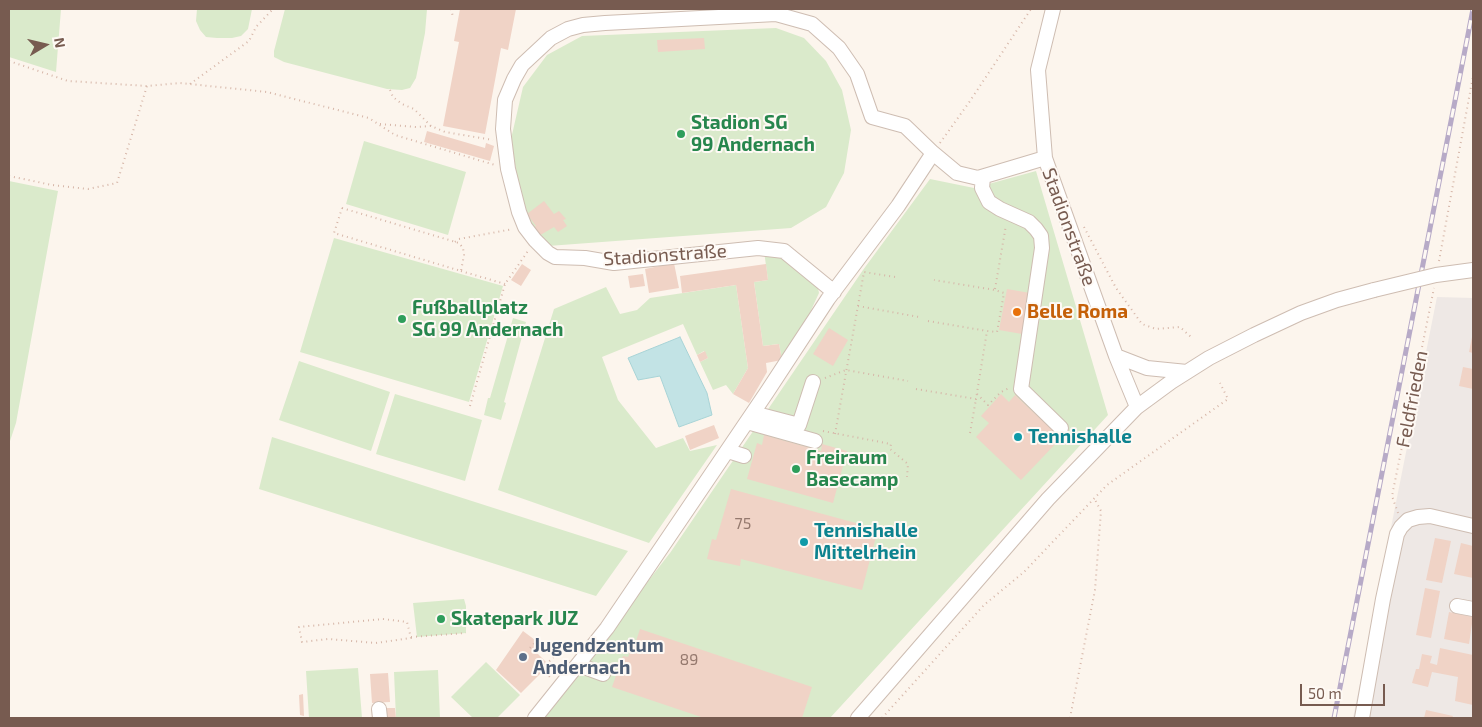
<!DOCTYPE html>
<meta charset="utf-8">
<style>
body{margin:0}
#map{position:relative;width:1482px;height:727px;overflow:hidden;background:#fcf5ed;font-family:"Exo 2",sans-serif}
canvas{display:block}
.frame{position:absolute;inset:0;border:10px solid #775b50;pointer-events:none}
.north{position:absolute;left:20px;top:20px;width:50px;height:50px;-webkit-text-stroke:4px #fef9f4;paint-order:stroke;rotate:81deg;font-size:14px;font-weight:700;line-height:20px;text-align:center;color:#775b50}
.north::after{content:'';display:block;margin:auto;width:18px;height:22px;background:#775b50;clip-path:polygon(50% 0,100% 100%,50% 72%,0 100%)}
.scale{position:absolute;left:1300px;top:684px;width:85px;height:22px;box-sizing:border-box;border:2px solid #775b50;border-top:0;padding-left:6px;font-size:15px;line-height:18px;white-space:nowrap;color:#775b50;-webkit-text-stroke:4px #fef9f4;paint-order:stroke}
</style>
<div id="map">
<canvas width="1482" height="727"></canvas>
<div class="frame"></div>
<div class="north">N</div>
<div class="scale">50 m</div>
</div>
<script>
const c = document.querySelector('canvas').getContext('2d');
c.lineJoin = 'round';
function paint(path, color) { c.fillStyle = color; c.fill(path, 'evenodd'); }
const toPath = rows => new Path2D(rows.map(r => 'M' + r).join(''));
function trace(path, color, width, dash) { c.strokeStyle = color; c.lineWidth = width; c.lineCap = dash ? 'butt' : 'round'; c.setLineDash(dash || []); c.stroke(path); }
function label(font, color, halo, rows, align = 'center') {
  c.font = font + ' "Exo 2",sans-serif'; c.lineWidth = 4; c.setLineDash([]); c.textBaseline = 'middle'; c.strokeStyle = halo; c.fillStyle = color; for (const [text, x, y, turn = 0] of rows) {
    c.save(); c.translate(x, y); c.rotate((+turn || 0) * Math.PI / 180); c.textAlign = isNaN(turn) ? turn : align; if (halo) c.strokeText(text, 0, 0); c.fillText(text, 0, 0); c.restore();
  }
}
const industrial = toPath([
 [1437,297,1473,298,1473,718,1353,718]
]);
const green = toPath([
 [9,9,61,9,56,72,9,57],
 [197,9,252,9,248,29,241,36,232,38,217,38,206,37,200,30,196,21],
 [285,9,427,9,425,33,416,78,410,88,402,90,387,89,284,62,274,57,274,51],
 [776,28,804,38,826,61,842,90,851,130,844,173,826,207,791,228,548,246,539,240,522,208,511,139,523,87,547,55,582,36],
 [364,141,466,172,448,235,346,204],
 [1036,171,1108,415,830,718,541,718,670,553,863,270,930,179,974,188],
 [9,181,58,191,16,423,9,444],
 [334,238,503,286,469,402,300,352],
 [764,251,783,256,818,288,819,293,801,332,782,360,779,344,763,346,754,282,768,280],
 [736,285,748,368,733,394,726,385,713,390,700,362,708,358,704,351,697,355,683,324,602,357,618,400,656,448,683,438,690,451,717,445,649,543,498,490,554,309,606,287,620,314,637,310,650,298],
 [513,318,526,322,504,402,506,403,501,420,484,415,488,398,490,398],
 [299,361,390,392,371,451,279,420],
 [395,394,482,420,465,481,376,454],
 [272,437,628,551,596,596,259,489],
 [464,599,466,606,466,633,417,637,413,603],
 [486,662,520,695,497,718,473,718,451,697],
 [358,668,362,718,309,718,306,671],
 [438,670,440,718,396,718,394,672]
]);
const water = toPath([
 [680,337,707,393,712,415,679,427,660,376,638,380,628,358,680,337]
]);
const building = toPath([
 [460,9,516,9,508,50,501,48,485,134,443,126,459,42,454,41],
 [704,38,705,49,658,52,657,40],
 [427,131,485,148,486,143,494,146,490,161,424,142],
 [544,201,554,214,559,211,566,219,563,220,567,226,558,232,554,227,537,237,533,228,536,226,527,214],
 [674,263,679,288,649,293,645,269],
 [522,264,531,270,521,286,511,280],
 [766,264,768,280,754,282,763,346,779,344,782,360,766,363,767,372,749,403,733,394,748,368,736,285,682,293,680,276],
 [643,274,645,286,630,288,628,276],
 [1007,289,1030,293,1022,334,999,330],
 [829,328,848,340,833,366,813,354],
 [1472,337,1473,337,1473,353,1469,352],
 [705,351,708,358,700,362,697,355],
 [1463,367,1473,369,1473,389,1459,386],
 [1001,394,1009,402,1015,395,1061,438,1021,480,976,437,989,423,981,416],
 [714,425,719,438,690,450,685,436],
 [764,435,821,451,822,444,847,451,833,503,747,479,757,443,762,445],
 [731,489,878,529,862,590,741,559,740,566,707,559,712,539,716,540],
 [1435,538,1451,541,1442,583,1426,580],
 [1461,543,1473,546,1472,562,1473,562,1473,578,1454,574],
 [1425,588,1440,591,1431,638,1416,635],
 [1449,612,1473,617,1469,644,1444,639],
 [640,629,812,687,802,718,704,718,612,687,623,656,628,657,632,646,634,647],
 [523,631,539,643,533,649,549,665,521,693,496,670],
 [1440,648,1473,655,1473,705,1455,701,1458,677,1432,672,1428,687,1412,683,1416,669,1419,669,1422,654,1432,656,1430,663,1437,665],
 [388,673,390,702,372,703,370,674],
 [303,694,304,716,300,715,299,695],
 [384,708,395,708,396,718,385,718],
 [1426,710,1453,716,1452,718,1424,718]
]);
const path = toPath([
 [451,9,453,17],
 [9,61,68,81,147,86],
 [190,84,249,41,256,27,273,9],
 [390,90,393,97,402,104,414,109,431,126],
 [380,124,416,127,431,126,445,132,493,140],
 [940,143,970,101,1031,9],
 [9,176,52,185,88,189,117,183,147,86,180,83,267,92,369,118,395,135,495,165],
 [342,208,459,243,463,248,464,255,461,271,334,233,342,208],
 [1084,227,1116,288,1142,324,1156,329,1180,327,1191,337],
 [455,242,459,239,513,229],
 [1439,261,1473,76],
 [461,271,505,284],
 [995,289,1006,225],
 [858,306,919,317],
 [928,321,987,331],
 [825,378,846,370,908,381],
 [916,389,976,399,987,331,997,332,1004,293,995,290,934,280],
 [977,394,988,405,1001,392,1009,388],
 [470,406,505,284,528,251],
 [823,431,891,444,890,449,908,464,907,477],
 [970,433,976,399],
 [835,434,864,272,895,277],
 [1398,513,1392,496,1434,288],
 [383,619,407,622,411,638,376,643,328,639,302,642,299,627,383,619],
 [411,637,466,633],
 [530,648,539,638],
 [542,668,556,655],
 [542,669,551,678],
 [882,718,984,605,1024,572,1107,485,1228,399,1220,383],
 [1070,718,1095,590,1101,511,1094,498]
]);
const minor = toPath([
 [1053,9,1038,70,1045,158,1116,356,1137,407],
 [983,177,982,188,989,202,1000,209,1029,222,1036,229,1041,236,1042,248,1021,389,1061,428],
 [834,292,784,251,758,248,614,263,585,258,555,257,548,253,535,240,525,227,519,212,508,169,503,129,505,100,514,79,522,65,551,38,568,29,583,25,605,23,776,14,812,24,839,48,857,74,872,117,905,126,933,153,957,173,978,178,1045,158],
 [1116,356,1147,368,1187,372],
 [753,413,799,425,813,382],
 [747,422,815,441],
 [728,451,744,456],
 [1457,606,1473,609],
 [580,663,584,667,603,674],
 [379,709,380,718],
 [535,718,607,628,767,392,828,299,898,206,933,153],
 [858,718,1048,499,1137,407,1171,382,1209,358,1254,335,1301,313,1337,300,1374,290],
 [1362,718,1383,599,1397,534,1401,527,1408,520,1418,517,1430,516,1473,526]
]);
const rail = toPath([
 [1334,718,1473,9]
]);
const minorBridge = toPath([
 [1374,290,1436,275,1473,270]
]);
const markers = [
 [681,134,5,"#2e9e5b"],
 [1017,312,5,"#e8710a"],
 [402,319,5,"#2e9e5b"],
 [1018,437,5,"#0f9aa8"],
 [796,469,5,"#2e9e5b"],
 [804,542,5,"#0f9aa8"],
 [441,619,5,"#2e9e5b"],
 [523,657,5,"#5c6f8a"]
];
const numberNames = [
 ["75",743,524],
 ["89",689,660]
];
const leisureNames = [
 ["Stadion SG",691,123],
 ["99 Andernach",691,145],
 ["Fußballplatz",412,308],
 ["SG 99 Andernach",412,330],
 ["Freiraum",806,458],
 ["Basecamp",806,480],
 ["Skatepark JUZ",451,619]
];
const streetNames = [
 ["Stadionstraße",1069,227,70],
 ["Stadionstraße",665,255,-4],
 ["Feldfrieden",1412,399,-79]
];
const foodNames = [
 ["Belle Roma",1027,312]
];
const cultureNames = [
 ["Tennishalle",1028,437],
 ["Tennishalle",814,531],
 ["Mittelrhein",814,553]
];
const serviceNames = [
 ["Jugendzentum",533,646],
 ["Andernach",533,668]
];
paint(industrial, '#eee8e5');
paint(green, '#daeacb');
paint(water, '#c2e3e5');
trace(water, '#a8d3d6', 1);
paint(building, '#f0d3c6');
trace(minor, '#cebdb2', 16);
trace(path, '#d6b6a8', 2, [1, 4]);
trace(minor, '#fff', 14);
trace(rail, '#b7aac7', 5);
trace(rail, '#fef9f4', 3, [9]);
trace(minorBridge, '#cebdb2', 16, []);
trace(minorBridge, '#fff', 14);
for (const [x, y, r, color] of markers) { const dot = new Path2D(); dot.arc(x, y, r, 0, 2 * Math.PI); c.fillStyle = color; c.fill(dot); trace(dot, '#fef9f4', 2); }
label('16px', '#95796e', null, numberNames);
label('bold 19px', '#27864d', '#fef9f4', leisureNames, 'left');
label('19px', '#775b50', '#fef9f4', streetNames);
label('bold 19px', '#c56008', '#fef9f4', foodNames, 'left');
label('bold 19px', '#0d838f', '#fef9f4', cultureNames, 'left');
label('bold 19px', '#4e5e75', '#fef9f4', serviceNames, 'left');
</script>
